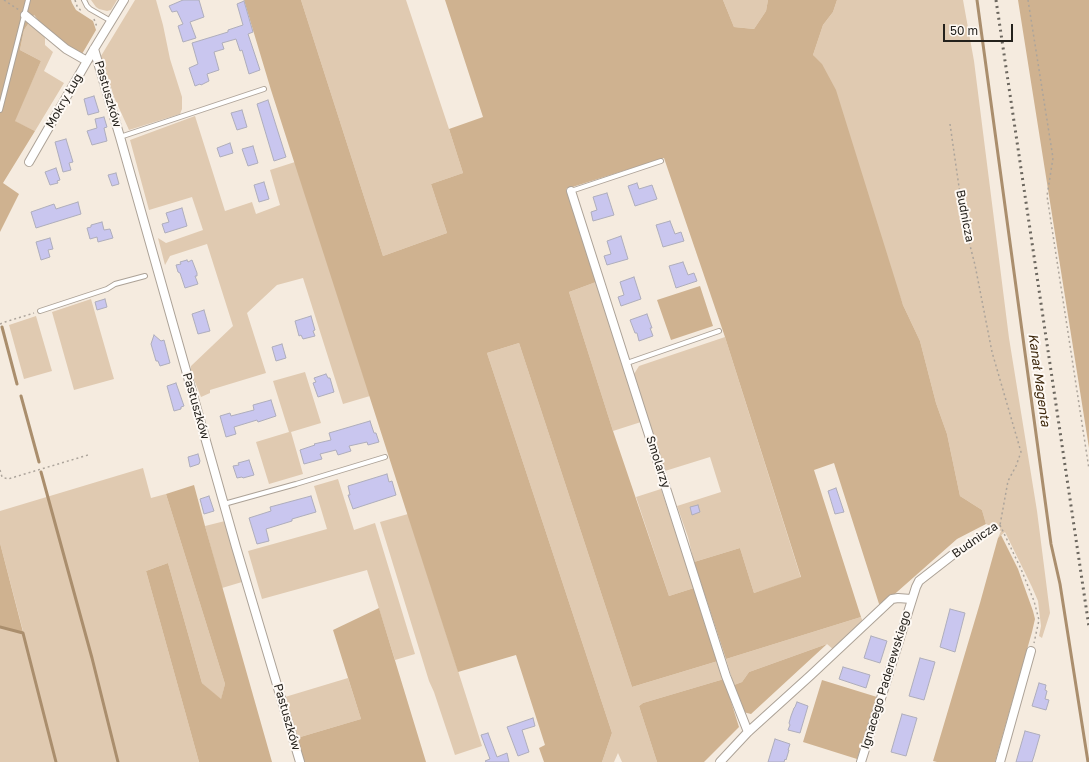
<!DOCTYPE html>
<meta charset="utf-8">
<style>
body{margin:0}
#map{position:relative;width:1089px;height:762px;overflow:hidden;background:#f5ebdf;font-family:"Golos Text",sans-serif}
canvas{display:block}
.scale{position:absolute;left:943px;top:24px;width:70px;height:18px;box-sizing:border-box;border:2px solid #24211c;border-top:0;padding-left:5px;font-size:12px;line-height:14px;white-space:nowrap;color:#24211c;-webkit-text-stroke:3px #fef9f4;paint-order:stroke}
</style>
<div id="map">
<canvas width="1089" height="762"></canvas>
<div class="scale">50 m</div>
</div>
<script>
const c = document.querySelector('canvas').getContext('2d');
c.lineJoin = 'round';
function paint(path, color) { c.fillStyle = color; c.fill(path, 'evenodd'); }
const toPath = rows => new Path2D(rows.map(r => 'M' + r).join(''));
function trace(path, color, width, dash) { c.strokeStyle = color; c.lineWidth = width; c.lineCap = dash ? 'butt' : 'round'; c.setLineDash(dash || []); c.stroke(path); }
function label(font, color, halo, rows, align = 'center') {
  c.font = font + ' "Golos Text",sans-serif'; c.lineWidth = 4; c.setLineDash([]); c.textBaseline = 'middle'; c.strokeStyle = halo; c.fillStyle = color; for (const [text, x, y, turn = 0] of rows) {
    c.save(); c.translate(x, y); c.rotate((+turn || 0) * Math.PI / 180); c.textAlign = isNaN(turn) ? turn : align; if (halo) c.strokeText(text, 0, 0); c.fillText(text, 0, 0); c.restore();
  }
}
const green = toPath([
 [91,0,117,0,111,10,107,11,99,9,96,7],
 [135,0,156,0,163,25,170,59,182,97,182,109,180,114,129,130,114,97,101,56],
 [301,0,406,0,449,129,463,173,431,184,447,233,383,256],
 [723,0,768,0,766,11,754,29,734,27],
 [837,0,963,0,974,61,1009,338,1037,511,1050,613,1042,638,1039,636,1041,626,1038,601,1032,587,1005,532,998,538,1001,531,986,524,982,510,960,496,947,434,936,403,920,341,903,305,813,55,823,25,833,12],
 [28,24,31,25,39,31,45,38,45,45,53,52,44,71,64,83,35,131,14,121,41,61,20,50,24,30],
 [195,116,225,211,252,202,256,214,280,205,270,170,295,162,370,396,343,404,303,278,277,285,247,313,266,373,210,390,210,393,201,397,191,372,191,366,233,326,207,244,170,256,165,265,158,238,166,243,203,230,192,197,149,210,130,140],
 [596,282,641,422,613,431,569,292],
 [91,299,114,379,74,390,52,312],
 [36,316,52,371,24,379,9,325],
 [725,337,801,578,754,593,740,548,694,562,688,537,677,506,721,492,710,457,665,471,634,374,639,366],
 [519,343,632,687,718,661,724,679,643,703,639,706,657,762,622,762,618,753,614,762,602,762,612,733,487,353],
 [305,372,321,423,291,432,303,474,269,484,256,442,289,432,273,381],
 [143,468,151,498,166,494,225,684,221,700,202,683,168,563,146,571,199,762,0,762,0,627,23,631,0,543,0,511],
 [338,479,354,530,375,523,415,654,395,660,367,570,262,599,248,551,327,529,314,486],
 [661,489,694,588,669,596,636,497],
 [408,514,482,746,455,755,434,692,429,681,380,522],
 [225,521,242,582,222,588,205,526],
 [861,617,863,622,834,650,827,644,749,672,742,682,734,685,726,659],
 [348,678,361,719,297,738,285,697]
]);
const forest = toPath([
 [0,0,71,0,72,3,76,10,93,21,96,30,82,54,60,41,44,27,34,15,24,30,20,50,41,61,15,121,35,131,3,183,19,194,0,232],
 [244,0,301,0,383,256,447,233,431,184,463,173,449,129,483,117,445,0,723,0,734,27,754,29,766,11,768,0,837,0,833,12,823,25,813,55,822,64,836,90,903,305,920,341,936,403,947,434,960,496,982,510,986,524,957,539,880,607,834,463,814,470,861,617,726,659,694,562,740,548,754,593,801,577,725,337,664,158,566,189,596,282,569,292,613,431,669,596,694,588,718,661,632,687,519,343,487,353,612,733,602,762,544,762,539,748,545,745,516,655,458,672,271,90],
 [1018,0,1089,0,1089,448],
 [700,286,713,326,671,340,657,300],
 [194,485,205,526,272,762,199,762,146,571,168,563,202,683,221,699,225,684,166,494],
 [1001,535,1018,569,1033,611,1035,619,1032,632,995,762,937,762,933,761,980,603,988,574,998,538],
 [0,543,23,632,0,627],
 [379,608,426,762,304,762,297,738,361,719,333,630],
 [827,644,751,714,743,712,734,685,742,682,749,672],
 [724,679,739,727,704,762,657,762,639,706,643,703],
 [822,680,877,697,857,759,803,742]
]);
const stream = toPath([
 [977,0,1051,544,1060,584,1088,762],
 [2,327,17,384],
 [21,396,39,462],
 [41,472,92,658,118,762],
 [0,627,23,633,56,762]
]);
const building = toPath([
 [183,0,199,0,204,17,190,22,196,38,183,42,178,26,183,24,177,11,172,12,169,6,183,0],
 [244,1,253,32,248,34,260,70,249,74,242,50,240,51,236,39,222,43,224,49,214,52,219,70,207,74,209,81,201,85,200,84,195,86,189,68,198,64,192,43,228,32,228,30,243,25,237,4,244,1],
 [94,96,99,112,88,115,84,99,94,96],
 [268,100,286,157,274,161,257,104,268,100],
 [242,110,247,127,237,130,231,113,242,110],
 [104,117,107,127,104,128,107,141,92,145,87,131,97,128,95,119,104,117],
 [66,139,73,162,69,163,71,170,63,172,55,142,66,139],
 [230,143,233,153,220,157,217,148,230,143],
 [253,146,258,163,248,166,242,149,253,146],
 [56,168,60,180,57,181,58,183,50,185,45,172,56,168],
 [116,173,119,184,112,186,108,175,116,173],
 [264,182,269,199,259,202,254,185,264,182],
 [637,183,639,189,652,185,657,199,635,206,628,186,637,183],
 [607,193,614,215,593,221,591,212,597,210,593,197,607,193],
 [78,202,81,214,36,228,31,212,54,204,56,209,78,202],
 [182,208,187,226,165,233,162,224,169,222,166,213,182,208],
 [670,221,675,234,681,232,684,241,663,247,656,225,670,221],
 [102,222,104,230,110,229,113,238,98,242,97,237,90,239,87,228,91,227,91,225,102,222],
 [621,236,628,259,607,265,604,256,611,254,607,241,621,236],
 [50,238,53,249,48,250,50,257,41,260,36,242,50,238],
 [187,260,188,262,192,260,197,273,197,276,195,276,198,284,185,288,180,273,178,272,176,265,181,264,180,262,187,260],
 [683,262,688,275,694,273,697,281,676,288,669,266,683,262],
 [634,277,641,299,621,306,618,297,624,295,620,282,634,277],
 [105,299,107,307,97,310,95,302,105,299],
 [204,310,210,331,198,334,192,314,204,310],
 [647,314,652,328,650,328,653,336,639,341,637,333,635,333,630,320,647,314],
 [311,316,315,330,313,331,315,336,303,339,301,335,299,336,295,321,311,316],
 [154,335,161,341,164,340,170,363,160,366,158,361,156,361,151,344,154,335],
 [282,344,286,358,276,361,272,347,282,344],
 [326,374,328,378,330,378,334,392,318,397,313,383,316,382,314,378,326,374],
 [176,383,184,406,181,407,181,409,174,411,167,386,176,383],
 [271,400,276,416,258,422,257,420,234,427,236,434,226,437,220,416,230,413,231,416,254,410,253,405,271,400],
 [370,421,374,433,376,433,379,442,368,445,367,442,349,446,351,451,338,455,336,450,320,454,322,459,304,464,300,450,315,445,314,444,331,440,329,433,370,421],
 [198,454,200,461,199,464,190,467,188,457,198,454],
 [249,460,254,475,243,478,242,477,237,478,233,466,239,465,238,463,249,460],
 [387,474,389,482,392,481,396,495,353,509,348,495,350,495,348,486,387,474],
 [836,488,844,512,835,514,828,491,836,488],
 [209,496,214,511,204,514,200,499,209,496],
 [311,496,316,512,292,519,292,521,266,529,269,541,257,544,249,518,271,511,270,507,311,496],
 [698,505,700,512,692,515,690,507,698,505],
 [950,609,965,613,955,652,940,647,950,609],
 [871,636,887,641,880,663,864,658,871,636],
 [920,658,935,662,924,700,909,696,920,658],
 [843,667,870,675,866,688,839,679,843,667],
 [1039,683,1046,685,1045,690,1047,691,1045,699,1049,700,1046,710,1032,706,1039,683],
 [797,702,808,706,800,733,788,730,790,725,789,723,791,716,794,708,795,707,797,702],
 [902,714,917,718,906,756,891,752,902,714],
 [533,718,535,726,522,730,529,752,518,756,507,727,533,718],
 [1025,731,1040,735,1034,756,1032,762,1016,762,1025,731],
 [488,733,497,757,507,753,509,762,486,762,485,761,490,759,481,735,488,733],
 [775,739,790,744,788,750,789,750,786,760,785,759,784,762,768,762,775,739]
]);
const path = toPath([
 [4,0,19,10],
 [75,0,77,6,82,12],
 [1028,0,1053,158,1047,196,1089,469],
 [94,19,97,27],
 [950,124,964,222,975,265,992,352,1021,452,1016,466,1008,481,1000,525],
 [0,324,5,322,34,313],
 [0,470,2,477,8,479,88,455],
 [1000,525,1021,569,1034,601,1039,620,1034,643],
 [961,548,975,537,986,531,1000,525]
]);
const service = toPath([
 [84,0,87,6,90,9,111,21],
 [0,110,28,0],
 [120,137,264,89],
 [571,191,661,161],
 [40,311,107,289,115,284,145,276],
 [627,363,719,331],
 [224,504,296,484,385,457]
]);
const minor = toPath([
 [25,15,66,49,87,61],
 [94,49,120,137,236,547,300,762],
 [29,162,94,49,124,0],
 [571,191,726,676,748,732],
 [720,762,748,732,811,675,892,599,898,598,911,599],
 [861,762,916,587,919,581,955,553],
 [1000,762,1031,651]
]);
const rail = toPath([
 [996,0,1089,627]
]);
const streetNames = [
 ["Pastuszków",108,94,74],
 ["Mokry Ług",64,101,-60],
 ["Budnicza",965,216,79],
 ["Pastuszków",196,406,74],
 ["Smolarzy",658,462,72],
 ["Budnicza",975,540,-35],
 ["Ignacego Paderewskiego",886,680,-73],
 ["Pastuszków",287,717,74]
];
const waterNames = [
 ["Kanał Magenta",1039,380,82]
];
paint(green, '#e0cab1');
paint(forest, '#cfb290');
trace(stream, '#aa8e6d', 3);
paint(building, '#c9c6ef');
trace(building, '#aeadbb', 1);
trace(service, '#aca297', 6);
trace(minor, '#aca297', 10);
trace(path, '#aca49b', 1.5, [2, 3]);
trace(service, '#fff', 4);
trace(minor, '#fff', 8);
trace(rail, '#6c675f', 3, [2, 4]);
label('12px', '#24211c', '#fef9f4', streetNames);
label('italic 13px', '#3e280c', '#fef9f4', waterNames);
</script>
